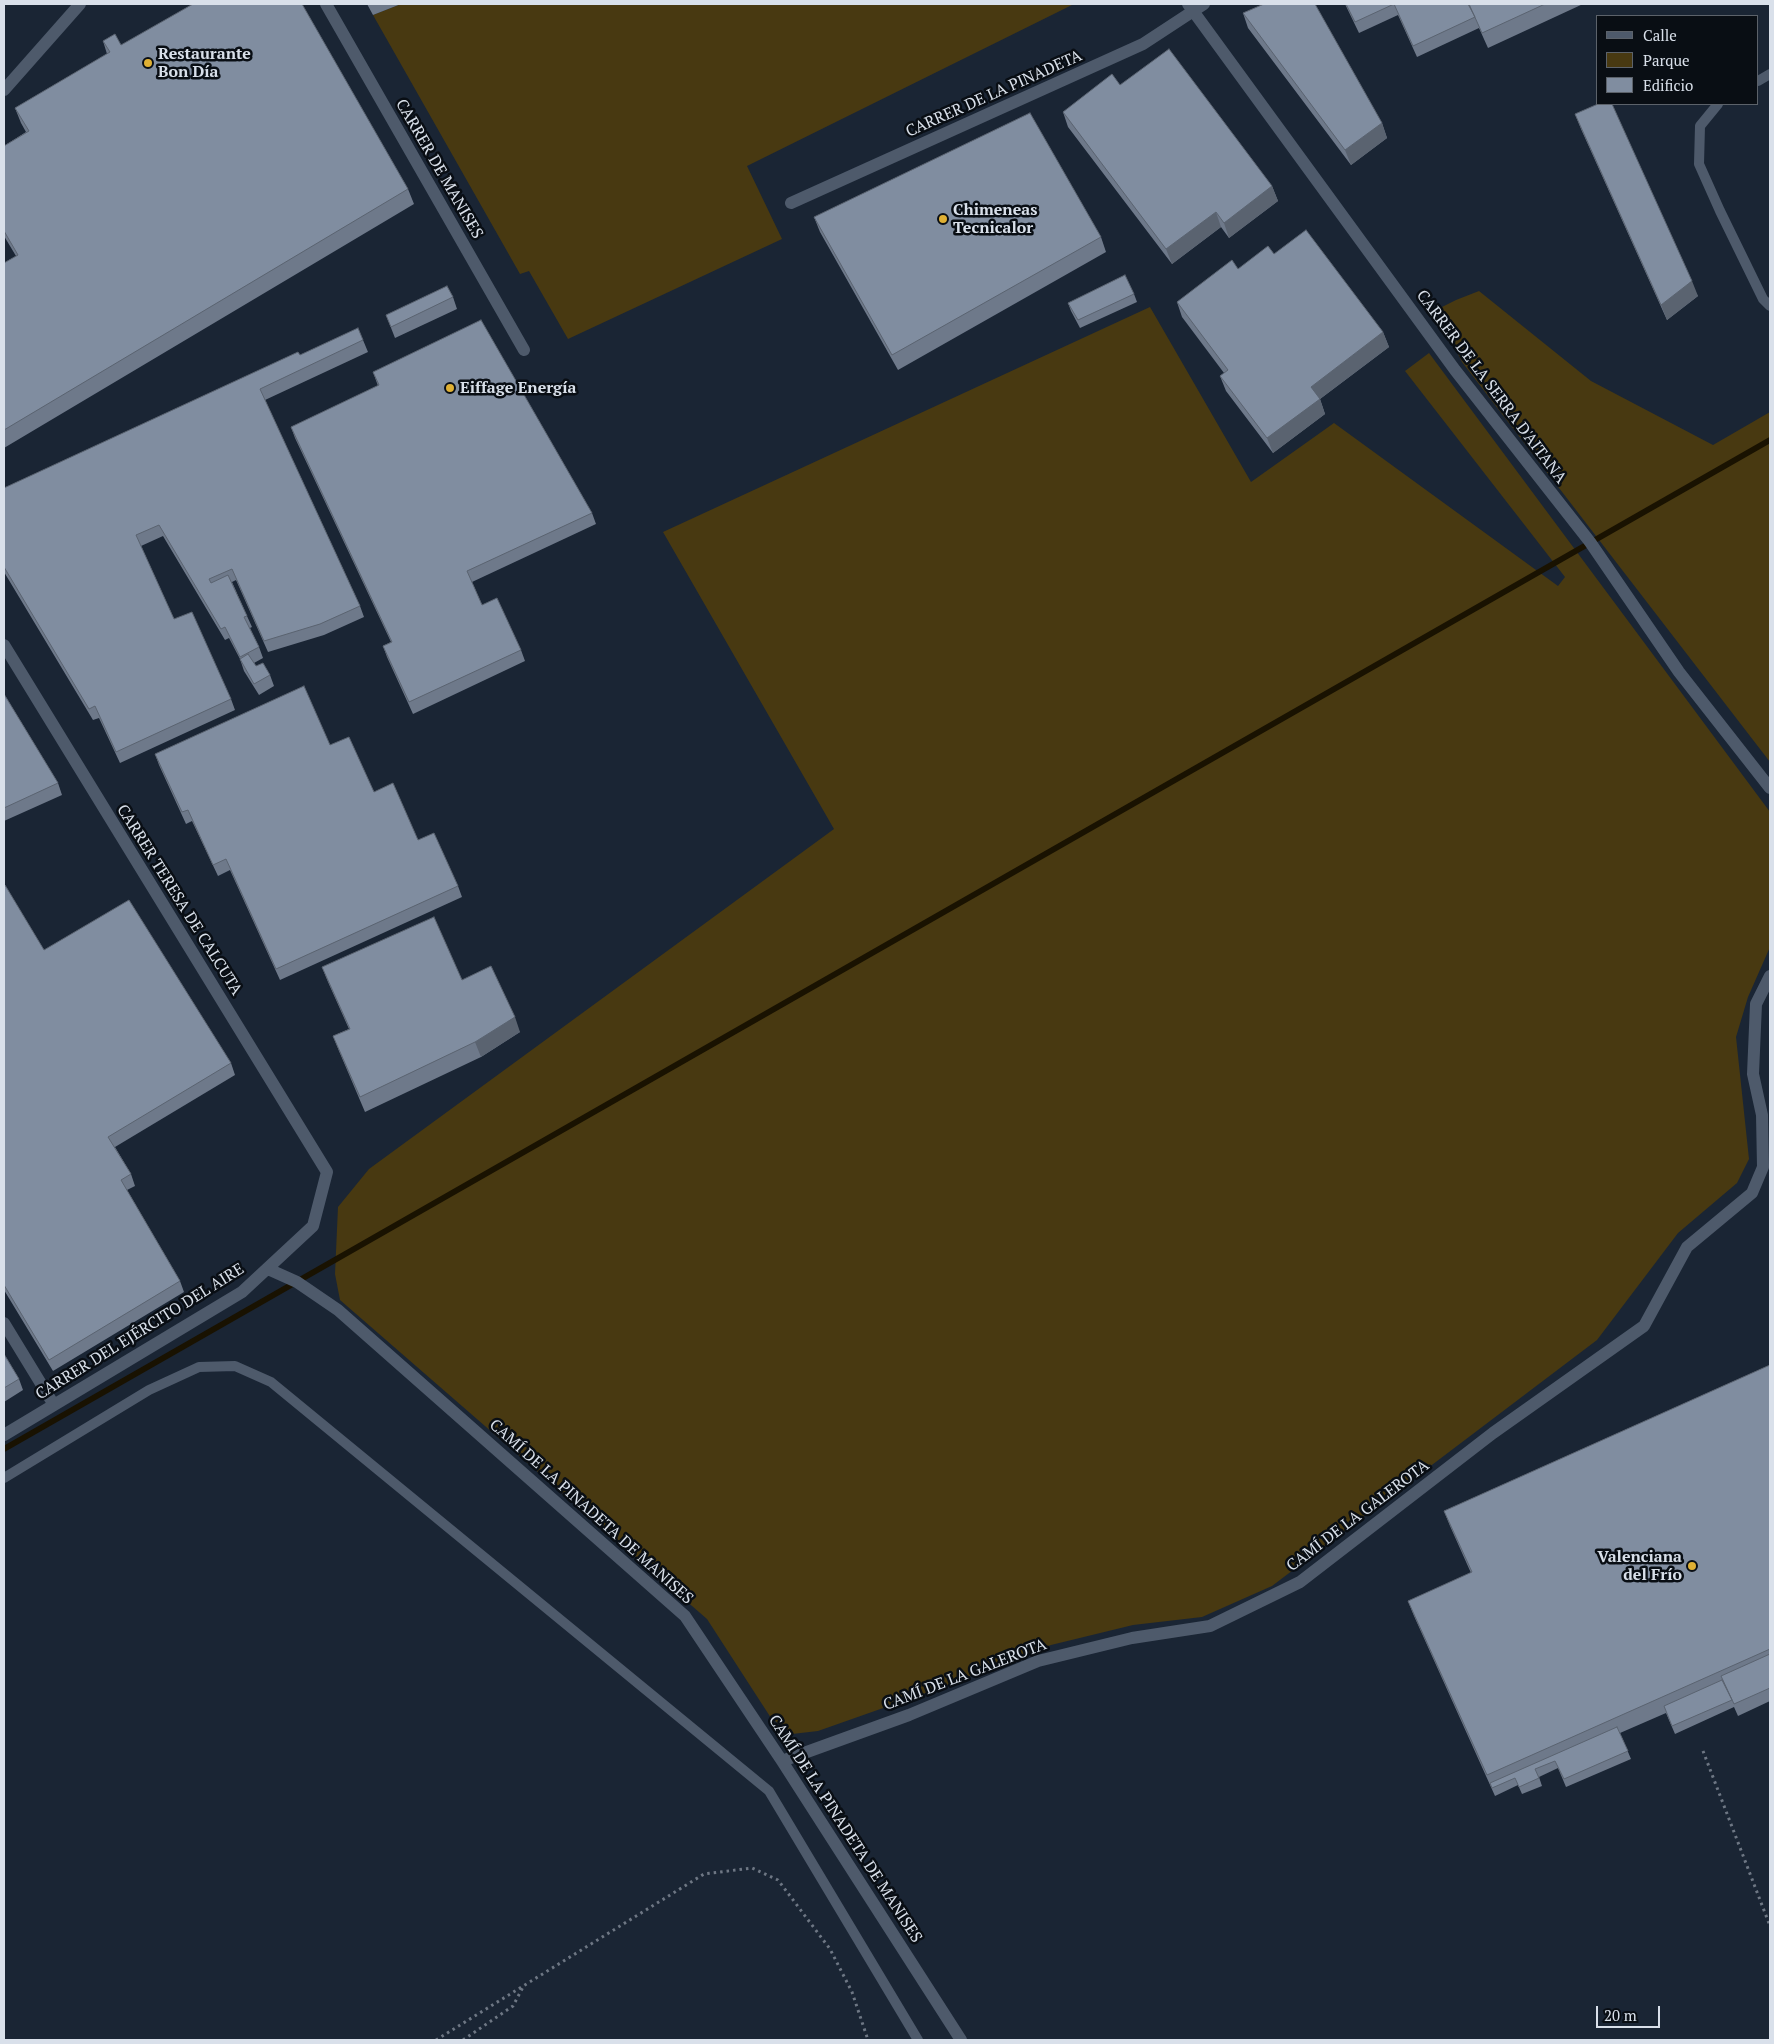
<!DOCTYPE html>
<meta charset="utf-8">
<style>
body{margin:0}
#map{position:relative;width:1774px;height:2044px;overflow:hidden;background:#1a2534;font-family:"PT Serif",serif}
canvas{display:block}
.frame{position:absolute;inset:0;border:5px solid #d9e0ea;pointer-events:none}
.legend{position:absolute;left:1596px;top:15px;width:162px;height:90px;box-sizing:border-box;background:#090e14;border:1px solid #5c626a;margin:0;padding:6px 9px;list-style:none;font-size:15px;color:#d9e0ea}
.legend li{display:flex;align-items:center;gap:10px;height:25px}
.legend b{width:25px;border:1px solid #5c626a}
.scale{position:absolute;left:1596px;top:2006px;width:64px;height:22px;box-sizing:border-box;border:2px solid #d9e0ea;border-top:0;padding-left:6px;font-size:15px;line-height:18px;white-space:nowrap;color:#d9e0ea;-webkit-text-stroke:4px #090e14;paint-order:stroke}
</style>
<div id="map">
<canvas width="1774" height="2044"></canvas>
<div class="frame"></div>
<ul class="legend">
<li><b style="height:6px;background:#4e5a6b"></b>Calle</li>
<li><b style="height:14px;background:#483911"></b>Parque</li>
<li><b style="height:14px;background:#808da0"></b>Edificio</li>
</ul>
<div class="scale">20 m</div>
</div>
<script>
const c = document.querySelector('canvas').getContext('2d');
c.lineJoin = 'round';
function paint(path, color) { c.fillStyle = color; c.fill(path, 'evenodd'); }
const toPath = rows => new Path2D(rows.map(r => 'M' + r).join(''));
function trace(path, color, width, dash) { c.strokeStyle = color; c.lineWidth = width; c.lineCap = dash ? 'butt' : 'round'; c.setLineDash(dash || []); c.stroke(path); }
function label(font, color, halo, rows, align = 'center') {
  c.font = font + ' "PT Serif",serif'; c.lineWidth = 5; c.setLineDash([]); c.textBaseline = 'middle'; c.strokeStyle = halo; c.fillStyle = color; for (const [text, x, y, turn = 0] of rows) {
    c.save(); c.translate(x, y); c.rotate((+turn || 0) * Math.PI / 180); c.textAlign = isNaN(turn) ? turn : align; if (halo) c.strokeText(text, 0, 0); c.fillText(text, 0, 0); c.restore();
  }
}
const green = toPath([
 [401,4,1074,4,747,166,782,239,568,339,529,271,520,274,373,15],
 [1479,291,1591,381,1713,445,1770,412,1770,762,1462,362,1436,310,1456,300],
 [1150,307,1251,482,1334,423,1558,586,1565,577,1405,371,1429,353,1770,812,1770,947,1748,997,1736,1037,1749,1159,1737,1183,1678,1233,1597,1340,1272,1586,1202,1617,1133,1625,1051,1645,940,1688,818,1731,792,1734,771,1718,707,1619,340,1300,335,1274,338,1207,369,1169,834,829,663,532]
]);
const stream = toPath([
 [4,1449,1770,440]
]);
const path = toPath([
 [1703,1751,1770,1926],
 [436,2040,704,1874,752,1868,778,1880,830,1949,852,1992,868,2040],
 [463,2040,513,2006,523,1987]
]);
const service = toPath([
 [1758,81,1770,74],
 [1718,104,1700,126,1699,164,1720,211,1763,299,1770,306],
 [4,1478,149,1390,199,1367,235,1366,271,1382,769,1791,918,2040]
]);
const minor = toPath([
 [326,4,524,350],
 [1188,4,1455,370,1590,542,1679,672,1770,788],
 [4,90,80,4],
 [791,203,1143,44,1204,4],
 [4,645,327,1172,313,1226,242,1292,4,1435],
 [268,1269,297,1282,338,1310,685,1616,782,1761,961,2040],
 [4,1323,54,1405],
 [782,1761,909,1715,1038,1661,1132,1638,1210,1626,1300,1582,1493,1433,1644,1326,1687,1247,1752,1193,1763,1167,1762,1115,1753,1074,1756,1004,1770,976]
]);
const wall = toPath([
 [367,4,401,4,373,15],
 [1345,4,1583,4,1488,48,1479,28,1417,57,1398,15,1359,33],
 [1243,13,1382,123,1387,138,1351,165,1248,28],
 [103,41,121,45,408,189,414,204,4,448,4,263,16,256,4,236,4,146,26,132,21,123,15,108,107,54],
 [1120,85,1272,186,1278,201,1229,238,1221,227,1172,264,1068,127,1063,112],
 [1575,114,1698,296,1667,320,1581,129],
 [814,217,1101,237,1106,252,898,370,820,232],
 [1274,254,1383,332,1389,347,1320,399,1325,414,1273,453,1226,391,1220,376,1224,373,1182,317,1177,302,1238,269],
 [1134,294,1137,302,1080,328,1071,311,1068,303],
 [453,297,457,309,395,338,386,315],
 [363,340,368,352,265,400,360,606,364,617,324,635,268,652,236,580,232,582,247,616,252,627,250,628,259,647,263,658,254,663,256,666,270,675,274,686,259,695,244,671,240,659,229,638,225,640,163,536,141,546,174,619,231,699,235,710,120,763,99,718,93,720,4,572,4,488,300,355],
 [373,372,592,513,596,524,472,582,482,605,521,650,525,661,413,714,387,657,383,646,391,642,295,438,291,427,378,386],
 [4,694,58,783,62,795,4,821],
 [330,745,418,840,458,886,462,897,280,980,230,870,218,876,192,821,186,824,159,765,155,754],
 [4,885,44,950,231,1063,235,1075,115,1147,131,1174,135,1186,127,1190,180,1281,184,1292,53,1371,4,1290],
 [322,967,462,980,520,1032,481,1057,365,1112,339,1051,333,1036,349,1029,328,982],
 [4,1354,19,1379,23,1390,4,1402],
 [1770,1365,1770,1701,1738,1716,1734,1707,1675,1734,1666,1713,1620,1733,1631,1759,1566,1787,1558,1768,1539,1777,1542,1786,1522,1794,1518,1785,1495,1796,1414,1616,1408,1601,1471,1573,1450,1526,1444,1511]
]);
const shadedWall = toPath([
 [1382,123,1387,138,1351,165,1345,150],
 [1272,186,1278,201,1229,238,1224,223],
 [1216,212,1221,227,1172,264,1166,249],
 [1692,281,1698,296,1667,320,1661,305],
 [1383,332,1389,347,1320,399,1325,414,1273,453,1267,438,1311,387],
 [515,1017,520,1032,481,1057,475,1042]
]);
const building = toPath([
 [193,4,302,4,408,189,4,430,4,263,18,255,4,231,4,146,29,131,15,108,110,52,103,41,115,34,121,45,193,4],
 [1264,4,1315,4,1382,123,1345,150,1243,13,1264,4],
 [1346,4,1468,4,1475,17,1413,46,1394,4,1355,22,1346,4],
 [1469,4,1545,4,1482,33,1469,4],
 [1169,49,1272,186,1224,223,1216,212,1166,249,1063,112,1112,74,1120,85,1169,49],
 [1598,104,1612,104,1692,281,1661,305,1575,114,1598,104],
 [1030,113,1101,237,892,355,814,217,1030,113],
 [1306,230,1383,332,1311,387,1320,399,1267,438,1220,376,1228,370,1177,302,1232,260,1238,269,1268,246,1274,254,1306,230],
 [1125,275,1134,294,1078,320,1068,303,1125,275],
 [447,286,453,297,391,327,386,315,447,286],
 [481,320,592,513,467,571,482,605,497,598,521,650,409,702,383,646,392,642,291,427,379,385,373,372,481,320],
 [358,328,363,340,260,389,360,606,320,624,264,641,232,569,209,579,211,583,228,575,247,616,244,617,259,647,240,657,225,627,221,629,159,525,136,535,174,619,192,612,231,699,116,752,95,706,89,709,4,567,4,488,298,352,300,355,358,328],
 [248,654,256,666,263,663,270,675,254,684,240,659,248,654],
 [304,686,330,745,349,737,374,792,393,783,418,840,434,833,458,886,276,969,226,859,213,865,188,810,182,812,155,754,304,686],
 [4,694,58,783,4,808,4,694],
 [4,885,5,885,44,950,129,900,231,1063,108,1137,131,1174,121,1180,180,1281,49,1360,4,1285,4,885],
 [434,917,462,980,491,966,515,1017,475,1042,360,1097,333,1036,350,1029,322,967,434,917],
 [4,1354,19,1379,4,1388,4,1354],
 [1770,1365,1770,1649,1487,1775,1408,1601,1472,1572,1444,1511,1770,1365],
 [1770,1654,1770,1688,1734,1704,1721,1676,1770,1654],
 [1722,1680,1732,1700,1672,1726,1664,1706,1722,1680],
 [1617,1727,1628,1751,1564,1779,1555,1761,1535,1769,1539,1778,1519,1787,1515,1778,1492,1788,1490,1783,1617,1727]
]);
const markers = [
 [148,63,5,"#dfb034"],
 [943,219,5,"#dfb034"],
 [450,388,5,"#dfb034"],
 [1692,1566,5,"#dfb034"]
];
const poiNames = [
 ["Restaurante",158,54],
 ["Bon Día",158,72],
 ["Chimeneas",953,210],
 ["Tecnicalor",953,228],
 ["Eiffage Energía",460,388],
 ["Valenciana",1682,1557,"right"],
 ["del Frío",1682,1575,"right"]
];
const streetNames = [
 ["CARRER DE LA PINADETA",994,94,-24],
 ["CARRER DE MANISES",439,169,60],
 ["CARRER DE LA SERRA D'AITANA",1491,387,53],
 ["CARRER TERESA DE CALCUTA",179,900,58],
 ["CARRER DEL EJÉRCITO DEL AIRE",140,1332,-32],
 ["CAMÍ DE LA PINADETA DE MANISES",591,1512,42],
 ["CAMÍ DE LA GALEROTA",1358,1516,-37],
 ["CAMÍ DE LA GALEROTA",965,1675,-21],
 ["CAMÍ DE LA PINADETA DE MANISES",845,1829,57]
];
paint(green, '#483911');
trace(stream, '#191201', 6);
trace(path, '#6e7784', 3, [2.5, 4]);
trace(service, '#4e5a6b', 10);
trace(minor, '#4e5a6b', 12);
paint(wall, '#6e798a');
paint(shadedWall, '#5a6370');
paint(building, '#808da0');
trace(building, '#5a6370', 1);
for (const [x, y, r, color] of markers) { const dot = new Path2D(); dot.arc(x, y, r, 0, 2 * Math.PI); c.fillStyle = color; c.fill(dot); trace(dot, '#090e14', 2); }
label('bold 16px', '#d9e0ea', '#090e14', poiNames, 'left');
label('16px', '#d9e0ea', '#090e14', streetNames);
</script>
